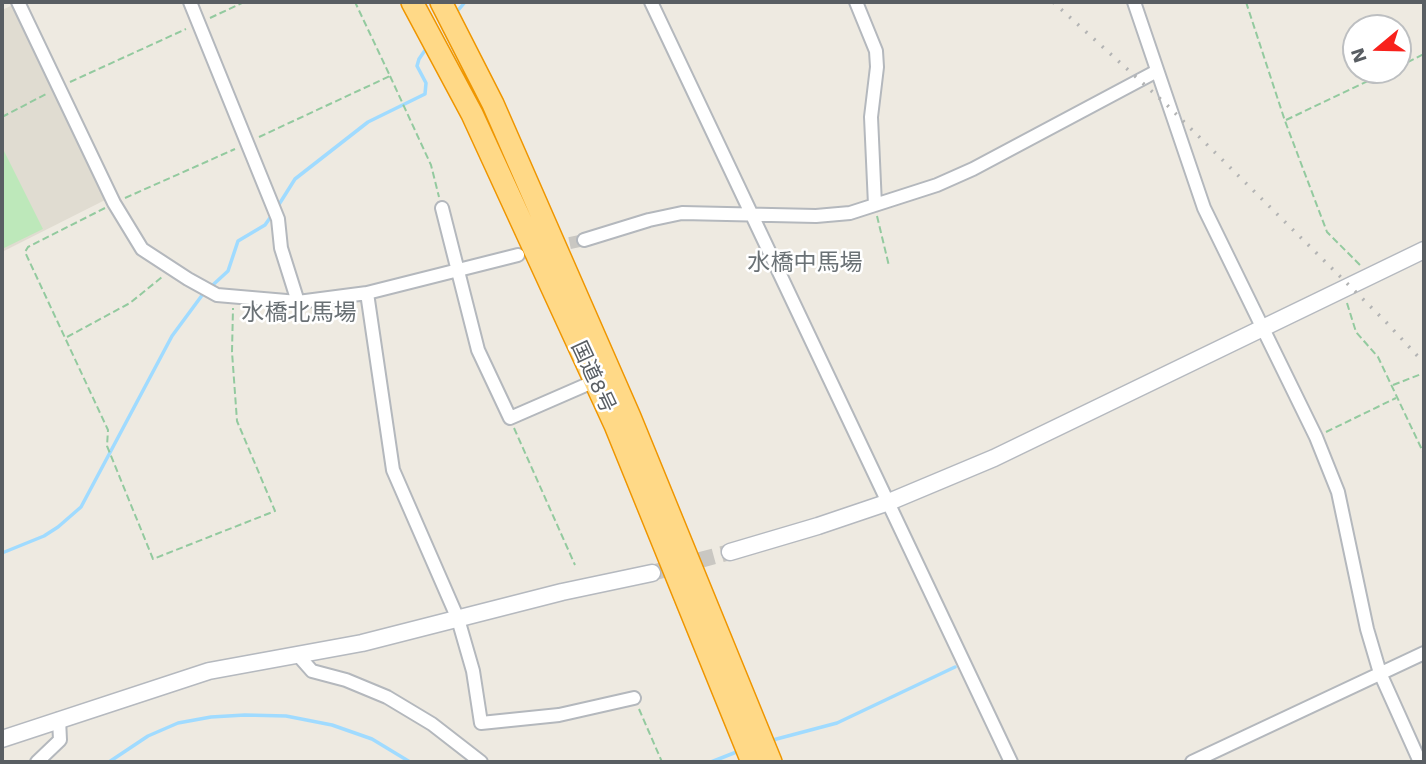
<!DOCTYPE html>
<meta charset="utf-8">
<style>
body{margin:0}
#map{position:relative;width:1426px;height:764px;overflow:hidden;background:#eeeae1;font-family:"Work Sans",sans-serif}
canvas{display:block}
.frame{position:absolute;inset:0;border:4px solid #595e63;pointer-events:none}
.north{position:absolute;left:1342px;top:14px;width:70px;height:70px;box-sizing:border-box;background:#fff;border:2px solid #bdbfc1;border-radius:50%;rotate:251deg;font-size:19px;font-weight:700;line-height:28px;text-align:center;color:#595e63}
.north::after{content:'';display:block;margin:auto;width:24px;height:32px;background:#f8211c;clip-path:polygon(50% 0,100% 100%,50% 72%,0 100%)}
</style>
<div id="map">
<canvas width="1426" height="764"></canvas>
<div class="frame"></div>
<div class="north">N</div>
</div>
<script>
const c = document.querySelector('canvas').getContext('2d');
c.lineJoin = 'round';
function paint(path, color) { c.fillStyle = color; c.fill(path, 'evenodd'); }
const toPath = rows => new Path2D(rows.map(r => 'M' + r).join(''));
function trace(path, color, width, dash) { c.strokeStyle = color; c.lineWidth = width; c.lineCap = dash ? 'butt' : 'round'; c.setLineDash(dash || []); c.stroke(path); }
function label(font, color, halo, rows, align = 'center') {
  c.font = font + ' "Work Sans","Noto Sans JP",sans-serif'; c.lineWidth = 5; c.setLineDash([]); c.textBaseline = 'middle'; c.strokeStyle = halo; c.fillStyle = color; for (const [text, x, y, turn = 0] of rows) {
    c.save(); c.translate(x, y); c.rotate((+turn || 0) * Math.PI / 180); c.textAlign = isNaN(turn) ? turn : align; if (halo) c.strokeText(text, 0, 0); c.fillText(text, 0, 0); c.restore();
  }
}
const education = toPath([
 [15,4,107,199,2,252,2,10]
]);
const green = toPath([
 [2,147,43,229,2,249]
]);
const stream = toPath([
 [455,14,465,2],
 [278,206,295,179,368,122,425,94,426,83,417,66,419,59,428,46],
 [2,553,44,536,58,527,81,507,172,336,203,294,228,271,238,241,265,225,272,215],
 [769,741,837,723,955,667],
 [109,762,148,736,178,723,211,717,245,715,286,716,332,725,372,739,410,762],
 [711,762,739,751]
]);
const streetTunnel = toPath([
 [552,247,584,240]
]);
const secondaryTunnel = toPath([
 [652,573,730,552]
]);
const path = toPath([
 [1246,2,1285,121,1327,232,1360,265],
 [210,18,244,2],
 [1398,67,1424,54],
 [390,76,431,165,439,197],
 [70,82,186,29],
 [2,117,46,94],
 [1286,120,1391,70],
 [259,137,390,76,355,2],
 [125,198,235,149],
 [105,208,28,247,25,252,108,430,107,446,153,559,275,511,237,421,232,352,233,308],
 [877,216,889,266],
 [1347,303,1356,332,1378,357,1424,454],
 [67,337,130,303,162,277],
 [1393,385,1424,373],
 [514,428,575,565],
 [1326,432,1396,398],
 [639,709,662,762]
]);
const street = toPath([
 [18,2,114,203,142,249,188,279,217,295,298,302,367,293,518,255],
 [190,2,278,219,281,248,298,302],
 [651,2,1011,762],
 [856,2,876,51,877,67,871,117,875,205],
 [1134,2,1204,208,1316,437,1338,492,1367,629,1380,673,1420,762],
 [442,208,478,350,510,418,595,381],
 [584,240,649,220,682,213,816,216,850,213,937,185,973,169,1157,71],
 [367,293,393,470,458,619,473,671,481,723,559,715,634,698],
 [297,654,312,671,346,680,387,697,432,724,481,762],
 [37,762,60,740,59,719],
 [1192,762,1424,653]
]);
const secondary = toPath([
 [730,552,818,526,889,502,994,458,1424,250],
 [2,739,209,671,362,643,562,592,652,573]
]);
const highway = toPath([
 [412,2,472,114,615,425,752,762],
 [441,2,493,104,630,417,771,762]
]);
const rail = toPath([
 [1053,2,1167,105,1386,322,1424,363]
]);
const streetNames = [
 ["国道8号",593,377,65]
];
const neighbourhoodNames = [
 ["水橋中馬場",805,263],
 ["水橋北馬場",299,313]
];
paint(education, '#e0dcd1');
paint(green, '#bde8ba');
trace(stream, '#a0dbff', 3.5);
trace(streetTunnel, '#c9c7c2', 12, [12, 6]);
trace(secondaryTunnel, '#c9c7c2', 16, [16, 8]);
trace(street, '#b4b8bd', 16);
trace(secondary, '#b5b9bf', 19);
trace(highway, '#ef9600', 24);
trace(path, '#93ca9f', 2, [7, 3.5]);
trace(street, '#fff', 12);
trace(secondary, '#fff', 16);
trace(highway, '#ffd987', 21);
trace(rail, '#b3b4b4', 3.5, [2, 9]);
label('21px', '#595e63', '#fff', streetNames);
label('23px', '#6a7175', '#fff', neighbourhoodNames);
</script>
